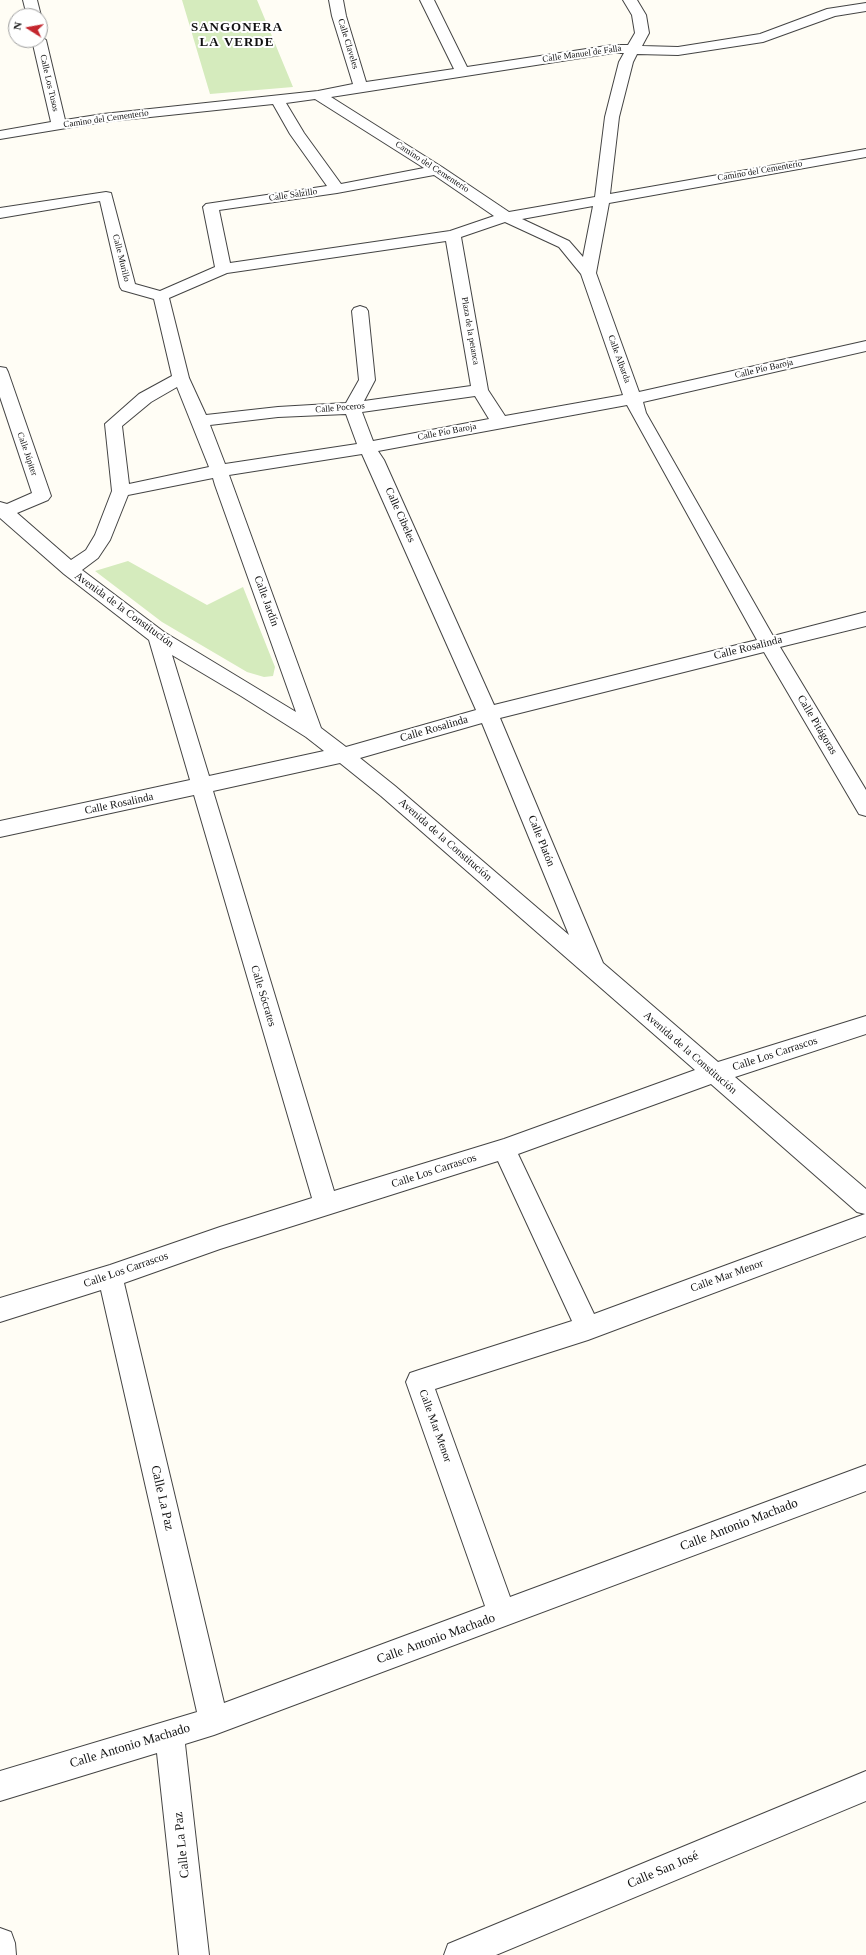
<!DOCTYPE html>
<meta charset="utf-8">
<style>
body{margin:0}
#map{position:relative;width:866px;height:1955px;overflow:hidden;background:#fffdf5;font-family:Georgia,serif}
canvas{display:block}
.north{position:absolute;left:8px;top:8px;width:40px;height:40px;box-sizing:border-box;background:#fff;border:1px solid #a0a0a0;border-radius:50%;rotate:281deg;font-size:11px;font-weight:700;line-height:16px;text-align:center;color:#111}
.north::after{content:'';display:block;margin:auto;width:14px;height:18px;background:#c4262e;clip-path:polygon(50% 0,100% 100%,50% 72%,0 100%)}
</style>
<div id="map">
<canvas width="866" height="1955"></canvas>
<div class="north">N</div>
</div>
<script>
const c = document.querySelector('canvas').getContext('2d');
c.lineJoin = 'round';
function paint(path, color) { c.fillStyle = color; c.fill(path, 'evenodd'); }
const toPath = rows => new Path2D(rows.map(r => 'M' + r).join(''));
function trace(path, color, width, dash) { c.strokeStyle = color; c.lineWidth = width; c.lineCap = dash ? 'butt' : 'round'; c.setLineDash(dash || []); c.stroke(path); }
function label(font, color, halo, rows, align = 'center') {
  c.font = font + ' Georgia,serif'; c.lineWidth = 4; c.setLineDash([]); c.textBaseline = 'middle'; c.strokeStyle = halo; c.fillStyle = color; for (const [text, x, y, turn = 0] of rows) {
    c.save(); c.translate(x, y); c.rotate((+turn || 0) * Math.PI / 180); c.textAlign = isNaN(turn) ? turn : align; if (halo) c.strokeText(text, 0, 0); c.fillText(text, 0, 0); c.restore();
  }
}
const green = toPath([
 [182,0,257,0,293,87,210,94],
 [128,561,207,605,243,587,275,667,273,676,264,677,247,672,162,622,95,571]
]);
const minor = toPath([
 [23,0,37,0,41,16,40,17,27,16,23,0],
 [329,0,343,0,346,16,366,82,454,69,420,0,434,0,467,67,613,45,628,45,635,33,632,15,623,0,637,0,646,15,649,33,642,46,678,47,760,34,827,9,866,3,866,11,835,16,763,42,678,55,637,54,633,62,619,117,610,194,866,149,866,157,609,203,596,273,639,392,866,341,866,351,643,402,646,413,773,636,866,612,866,626,780,647,866,790,866,816,859,814,764,652,500,718,603,963,718,1062,866,1016,866,1034,735,1077,866,1189,866,1236,588,1340,435,1389,510,1597,866,1465,866,1491,214,1735,185,1744,209,1955,179,1955,157,1753,0,1801,0,1771,197,1712,101,1290,0,1322,0,1298,110,1265,220,1227,312,1198,194,795,0,837,0,821,190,780,149,640,64,574,0,518,0,502,7,504,32,493,0,397,0,367,6,368,8,372,51,496,48,500,17,513,71,560,86,550,95,535,112,491,105,424,139,394,172,376,154,299,122,290,120,287,100,201,0,218,0,208,106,192,111,193,135,284,160,291,215,267,203,207,206,204,327,186,290,134,273,104,103,122,0,139,0,131,51,122,32,40,40,40,40,36,46,40,65,120,103,114,318,91,353,84,332,16,329,0],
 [613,53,624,53,619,62,605,117,595,197,509,212,442,167,331,97,613,53],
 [315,99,424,168,341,184,304,133,286,103,315,99],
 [434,175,494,216,450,231,230,263,219,210,337,193,434,175],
 [593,206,583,257,569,241,522,219,593,206],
 [505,222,559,247,581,274,623,395,505,416,488,390,461,237,505,222],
 [446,241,471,386,364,401,375,380,368,311,366,308,360,306,354,308,352,311,359,380,346,403,278,407,206,415,189,378,169,298,227,273,446,241],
 [177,387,209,467,129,484,122,426,151,402,177,387],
 [475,396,489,419,373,441,362,412,475,396],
 [627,405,757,640,494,705,384,460,378,451,627,405],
 [346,414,357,444,225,464,210,425,278,417,346,414],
 [362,454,476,710,346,747,321,728,229,475,362,454],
 [213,478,215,485,296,712,164,632,82,570,98,558,110,540,128,495,213,478],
 [172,655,241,696,306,737,324,751,209,776,172,655],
 [482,723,569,935,395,786,360,758,482,723],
 [340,763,381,796,695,1070,504,1139,334,1191,213,791,340,763],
 [711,1084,857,1212,865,1214,594,1314,518,1154,711,1084],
 [498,1161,572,1321,419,1370,410,1373,406,1382,485,1606,224,1703,124,1283,220,1249,498,1161],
 [866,1771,866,1801,496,1955,444,1955,448,1944,866,1771],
 [0,1928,11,1932,15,1943,16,1955,0,1955,0,1928]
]);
const farStreetnames = [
 ["Calle Claveles",348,44,73],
 ["Calle Manuel de Falla",582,54,-8],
 ["Calle Los Tusos",49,83,77],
 ["Camino del Cementerio",106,119,-8],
 ["Camino del Cementerio",432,167,33],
 ["Camino del Cementerio",760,171,-10],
 ["Calle Salzillo",293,195,-8],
 ["Calle Murillo",121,258,76],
 ["Plaza de la petanca",470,331,80],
 ["Calle Albarda",619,359,70],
 ["Calle Pío Baroja",764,369,-13],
 ["Calle Poceros",340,408,-5],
 ["Calle Pío Baroja",447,432,-11],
 ["Calle Júpiter",27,454,71]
];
const streetNames = [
 ["Calle Cibeles",400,515,66],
 ["Calle Jardín",266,601,70],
 ["Avenida de la Constitución",124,610,36],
 ["Calle Rosalinda",748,648,-14],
 ["Calle Pitágoras",817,725,59],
 ["Calle Rosalinda",434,729,-16],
 ["Calle Rosalinda",119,804,-12],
 ["Avenida de la Constitución",445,840,41],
 ["Calle Platón",541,841,68],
 ["Calle Sócrates",263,996,73],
 ["Avenida de la Constitución",690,1053,41],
 ["Calle Los Carrascos",775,1054,-18],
 ["Calle Los Carrascos",434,1171,-18],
 ["Calle Los Carrascos",126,1270,-19],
 ["Calle Mar Menor",727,1276,-20],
 ["Calle Mar Menor",435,1426,70]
];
const farDistrictnames = [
 ["SANGONERA",237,28],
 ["LA VERDE",237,43]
];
const nearStreetnames = [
 ["Calle La Paz",162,1498,77],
 ["Calle Antonio Machado",739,1525,-21],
 ["Calle Antonio Machado",436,1639,-20],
 ["Calle Antonio Machado",130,1746,-17],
 ["Calle La Paz",182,1845,-96],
 ["Calle San José",663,1870,-23]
];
paint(green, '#d5ebbd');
trace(minor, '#444', 2);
paint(minor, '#fff');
label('9px', '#111', '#fff', farStreetnames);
label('11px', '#111', '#fff', streetNames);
c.letterSpacing = '1px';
label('bold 13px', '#111', '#fff', farDistrictnames);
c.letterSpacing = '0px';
label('13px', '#111', '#fff', nearStreetnames);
</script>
